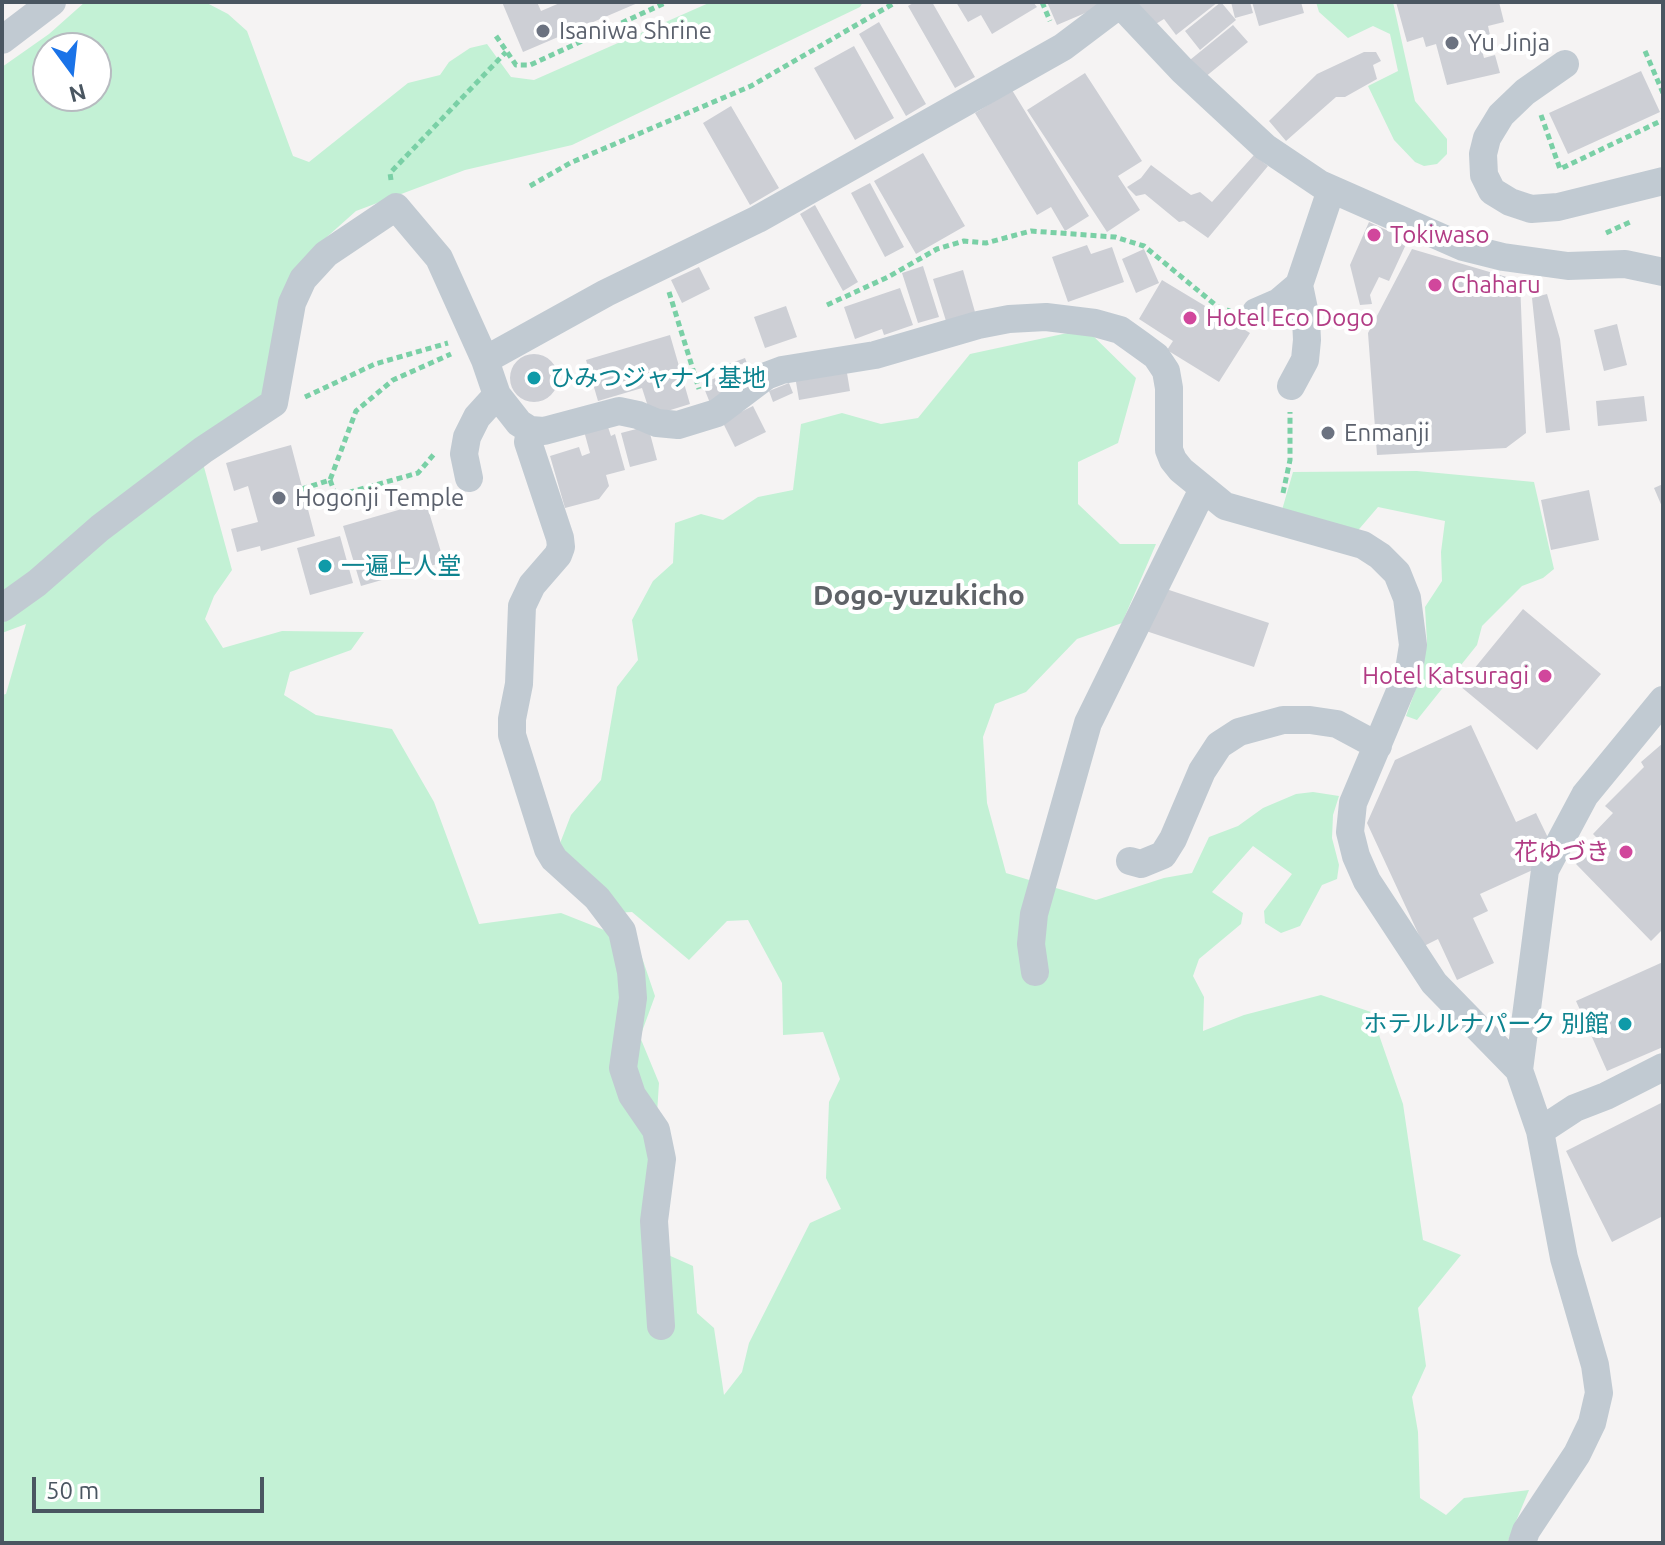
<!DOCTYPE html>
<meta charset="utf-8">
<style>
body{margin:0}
#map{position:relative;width:1665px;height:1545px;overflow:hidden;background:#f5f3f3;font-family:Ubuntu,sans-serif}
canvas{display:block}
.frame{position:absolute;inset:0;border:4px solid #4a5661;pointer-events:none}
.north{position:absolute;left:32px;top:32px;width:80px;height:80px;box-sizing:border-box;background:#fff;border:2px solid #b7bbc0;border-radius:50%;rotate:165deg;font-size:22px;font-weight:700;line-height:32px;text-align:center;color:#4a5661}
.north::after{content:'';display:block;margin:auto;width:28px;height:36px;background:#1a73e8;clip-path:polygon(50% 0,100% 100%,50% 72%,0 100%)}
.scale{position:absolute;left:32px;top:1477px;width:232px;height:36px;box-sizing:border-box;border:4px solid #4a5661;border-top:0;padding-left:10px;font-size:24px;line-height:28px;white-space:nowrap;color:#4a5661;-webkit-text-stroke:6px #fff;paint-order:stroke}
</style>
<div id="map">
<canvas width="1665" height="1545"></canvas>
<div class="frame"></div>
<div class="north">N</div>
<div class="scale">50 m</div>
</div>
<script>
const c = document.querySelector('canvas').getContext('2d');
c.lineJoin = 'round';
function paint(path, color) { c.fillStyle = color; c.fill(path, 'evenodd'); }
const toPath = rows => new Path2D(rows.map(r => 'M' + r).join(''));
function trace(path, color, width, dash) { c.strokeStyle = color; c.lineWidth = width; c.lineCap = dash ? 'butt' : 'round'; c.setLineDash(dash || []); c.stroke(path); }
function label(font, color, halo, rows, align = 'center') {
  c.font = font + ' Ubuntu,"Noto Sans JP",sans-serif'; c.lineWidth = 8; c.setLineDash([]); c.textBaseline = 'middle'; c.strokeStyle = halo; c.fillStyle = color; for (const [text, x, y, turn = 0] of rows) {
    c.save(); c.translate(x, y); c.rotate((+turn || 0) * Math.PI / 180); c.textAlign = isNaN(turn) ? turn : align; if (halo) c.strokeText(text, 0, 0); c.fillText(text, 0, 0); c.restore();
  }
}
const green = toPath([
 [85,2,205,2,228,14,247,31,293,156,309,162,408,83,440,75,449,62,470,48,487,44,511,77,534,80,711,2,863,2,860,7,572,145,465,170,356,211,319,244,261,403,201,456,232,570,214,596,205,619,223,648,282,631,364,632,351,650,290,672,284,695,316,715,392,729,434,802,479,924,561,913,637,943,655,996,640,1037,659,1083,652,1188,666,1254,693,1266,697,1313,714,1328,724,1395,742,1372,749,1343,810,1223,841,1209,826,1178,829,1102,840,1079,823,1032,783,1035,782,983,748,920,727,921,689,960,632,912,595,914,550,869,571,815,601,780,617,687,638,660,632,620,653,581,673,563,675,523,701,514,723,520,758,497,793,490,801,424,842,413,881,424,918,418,970,354,1086,329,1136,378,1118,443,1078,462,1078,504,1120,544,1156,544,1122,623,1077,639,1026,692,995,704,983,737,987,803,1006,873,1096,900,1164,878,1192,873,1209,837,1238,826,1263,808,1296,794,1313,792,1339,796,1333,815,1332,838,1339,865,1337,879,1322,885,1300,926,1281,933,1265,923,1264,911,1292,874,1253,846,1212,892,1243,913,1241,924,1199,959,1193,976,1204,997,1203,1031,1244,1015,1321,995,1371,1012,1403,1104,1423,1240,1461,1255,1418,1308,1426,1366,1412,1397,1418,1432,1420,1498,1446,1515,1464,1498,1529,1490,1507,1543,2,1543,2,695,6,694,26,624,2,633,2,67,49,34],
 [48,48,96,48,96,96,48,96],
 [1316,2,1393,2,1415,101,1447,139,1447,154,1437,164,1424,166,1415,162,1394,140,1368,86,1398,71,1390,34,1373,26,1348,38,1319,12],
 [1417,471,1534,482,1554,569,1543,578,1522,586,1482,626,1477,645,1417,720,1406,716,1422,672,1427,642,1425,607,1442,581,1441,552,1445,521,1378,507,1354,535,1282,510,1293,472]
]);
const building = toPath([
 [502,2,537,2,541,11,562,2,640,2,523,52],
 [915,2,932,2,975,77,955,88,908,6],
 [956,2,1033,2,1037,7,992,34,981,15,968,22],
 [1047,2,1102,2,1104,5,1057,25],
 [1142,2,1218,2,1176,35,1164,19,1154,25,1136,6],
 [1221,2,1236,20,1200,50,1185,31],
 [1231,2,1250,2,1253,13,1235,18],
 [1252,2,1301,2,1304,13,1259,26],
 [1396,2,1499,2,1504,22,1488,26,1490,35,1479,39,1484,58,1495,55,1500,73,1447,85,1436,44,1426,47,1423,37,1407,42],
 [879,22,926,104,906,116,859,34],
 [1233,25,1248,42,1199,82,1185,64],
 [854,46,894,118,855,140,814,68],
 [1364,52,1376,52,1381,61,1373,65,1377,79,1345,97,1336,97,1286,141,1269,121,1317,74],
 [1641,71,1660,112,1568,154,1549,113],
 [1085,73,1142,161,1118,176,1140,210,1107,232,1027,110],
 [1012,90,1089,216,1065,231,1051,207,1037,215,975,113],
 [731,106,779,188,750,205,703,123],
 [923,153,965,226,916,254,874,181],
 [1254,155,1268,166,1208,238,1184,221,1179,222,1145,194,1136,196,1127,187,1141,178,1151,165,1191,195,1200,192,1212,202],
 [870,183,904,247,885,257,851,193],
 [815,205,858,282,843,291,800,214],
 [1369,222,1408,240,1389,281,1379,277,1370,295,1372,304,1360,305,1350,265],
 [1087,245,1091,254,1112,247,1124,282,1068,302,1052,257],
 [1144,249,1159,283,1136,293,1122,259],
 [1412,249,1520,281,1526,433,1506,448,1377,455,1368,333],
 [923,266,939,317,918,323,902,273],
 [699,267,710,289,682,303,671,280],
 [963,270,975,312,946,321,933,279],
 [1162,280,1250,333,1219,382,1167,350,1173,341,1139,319],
 [900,288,913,325,884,335,882,329,855,339,844,307],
 [1547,294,1560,339,1570,430,1546,433,1532,298],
 [786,306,797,337,765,348,754,317],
 [1617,324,1627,365,1604,371,1594,330],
 [670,335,690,404,651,416,642,388,598,401,586,360],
 '510 378a24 24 0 1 1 48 0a24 24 0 1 1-48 0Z',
 [745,358,751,374,710,403,702,383,729,373,726,365],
 [846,367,850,391,799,400,795,376],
 [789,383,793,393,773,402,769,391],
 [1644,396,1647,421,1598,426,1596,401],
 [753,406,766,432,735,447,722,421],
 [607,424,611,436,615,434,625,470,606,475,609,486,599,499,565,508,550,456,579,447,582,456,590,453,584,431],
 [648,426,657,460,630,467,621,433],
 [291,445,315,536,261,551,260,546,237,552,231,529,258,522,248,486,234,491,226,463],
 [1663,484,1663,509,1654,488],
 [1589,490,1599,540,1551,550,1541,500],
 [426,502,444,562,361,586,343,526],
 [340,536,353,583,310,595,297,548],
 [1160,587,1269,623,1254,667,1146,631],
 [1523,609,1601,674,1537,750,1460,686],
 [1471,725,1516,822,1536,813,1551,844,1537,868,1480,894,1488,911,1473,918,1494,963,1457,980,1438,939,1424,946,1367,823,1395,760],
 [1663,743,1663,929,1651,941,1576,864,1600,841,1593,834,1613,813,1605,806,1644,767,1641,762],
 [1663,962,1663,1047,1607,1071,1576,1001],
 [1663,1102,1663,1216,1612,1242,1566,1151]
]);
const path = toPath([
 [1042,2,1050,21],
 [496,36,516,65,530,65,667,2],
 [1645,51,1663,93],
 [1541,115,1560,169,1663,120],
 [391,180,390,173,506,52],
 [530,186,570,163,751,86,896,2],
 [1606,233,1630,222],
 [669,292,699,389],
 [827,305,888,277,937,249,964,241,986,243,1031,231,1115,237,1144,246,1218,307,1230,311],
 [305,397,375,364,448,343],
 [330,480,336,496,418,473,435,453],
 [302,489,330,480,356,411,393,380,451,354],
 [1283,493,1290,460,1290,412]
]);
const minor = toPath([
 [1118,2,1182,70,1265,147,1320,184,1463,247,1503,257,1568,266,1625,264,1663,272],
 [2,40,52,2],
 [1565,64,1525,92,1501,115,1487,138,1483,154,1484,175,1492,191,1510,202,1531,209,1558,207,1663,181],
 [1256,312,1279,302,1299,285],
 [485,360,606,293,758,219,1063,47,1120,4],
 [1291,386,1305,360,1307,340,1306,319,1299,285,1331,190],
 [469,478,464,454,467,437,477,417,497,395],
 [2,608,37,583,100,528,203,450,274,403,292,303,303,279,326,254,396,207,439,258,485,360,497,395,519,423,530,430],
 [1130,861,1141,864,1163,855,1173,839,1202,771,1219,745,1239,732,1283,720,1310,720,1337,724,1378,746],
 [1035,972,1031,944,1034,914,1088,723,1203,489],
 [1519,1070,1545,870,1585,795,1663,700],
 [1540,1131,1575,1108,1606,1096,1663,1067],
 [661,1326,654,1221,662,1159,656,1130,632,1095,623,1068,633,998,631,972,622,931,597,898,554,859,548,849,512,735,512,719,519,684,522,606,532,585,558,555,561,547,560,538,528,442,530,430,544,431,619,411,638,415,657,423,678,425,717,413,766,376,782,370,875,355,978,325,1009,319,1046,317,1095,323,1120,330,1141,345,1156,356,1166,371,1169,388,1169,450,1173,460,1181,470,1225,506,1363,545,1380,556,1397,573,1407,598,1413,645,1409,670,1353,803,1350,832,1356,856,1367,881,1434,983,1519,1070,1540,1131,1564,1258,1595,1365,1599,1393,1592,1423,1577,1454,1526,1531,1522,1543]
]);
const markers = [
 [543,31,8,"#6b7280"],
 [1452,43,8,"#6b7280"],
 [1374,235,8,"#d1479c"],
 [1435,285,8,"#d1479c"],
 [1190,318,8,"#d1479c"],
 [534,378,8,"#0f9aa8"],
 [1328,433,8,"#6b7280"],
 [279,498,8,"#6b7280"],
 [325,566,8,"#0f9aa8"],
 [1545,676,8,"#d1479c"],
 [1626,852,8,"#d1479c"],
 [1625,1024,8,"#0f9aa8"]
];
const worshipNames = [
 ["Isaniwa Shrine",559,31],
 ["Yu Jinja",1468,43],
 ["Enmanji",1344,433],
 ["Hogonji Temple",295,498]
];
const hotelNames = [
 ["Tokiwaso",1390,235],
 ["Chaharu",1451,285],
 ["Hotel Eco Dogo",1206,318],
 ["Hotel Katsuragi",1529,676,"right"],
 ["花ゆづき",1610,852,"right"]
];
const cultureNames = [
 ["ひみつジャナイ基地",550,378],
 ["一遍上人堂",341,566],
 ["ホテルルナパーク 別館",1609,1024,"right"]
];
const quarterNames = [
 ["Dogo-yuzukicho",919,596]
];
paint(green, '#c3f1d5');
paint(building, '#cdcfd5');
trace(path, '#7ad0a6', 5, [6, 4]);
trace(minor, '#c1cad2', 28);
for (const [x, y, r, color] of markers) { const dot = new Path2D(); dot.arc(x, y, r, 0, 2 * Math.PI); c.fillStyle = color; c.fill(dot); trace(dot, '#fff', 3); }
label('24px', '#5b616d', '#fff', worshipNames, 'left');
label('24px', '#b23c85', '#fff', hotelNames, 'left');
label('24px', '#0d838f', '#fff', cultureNames, 'left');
label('bold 28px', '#5f6368', '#fff', quarterNames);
</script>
